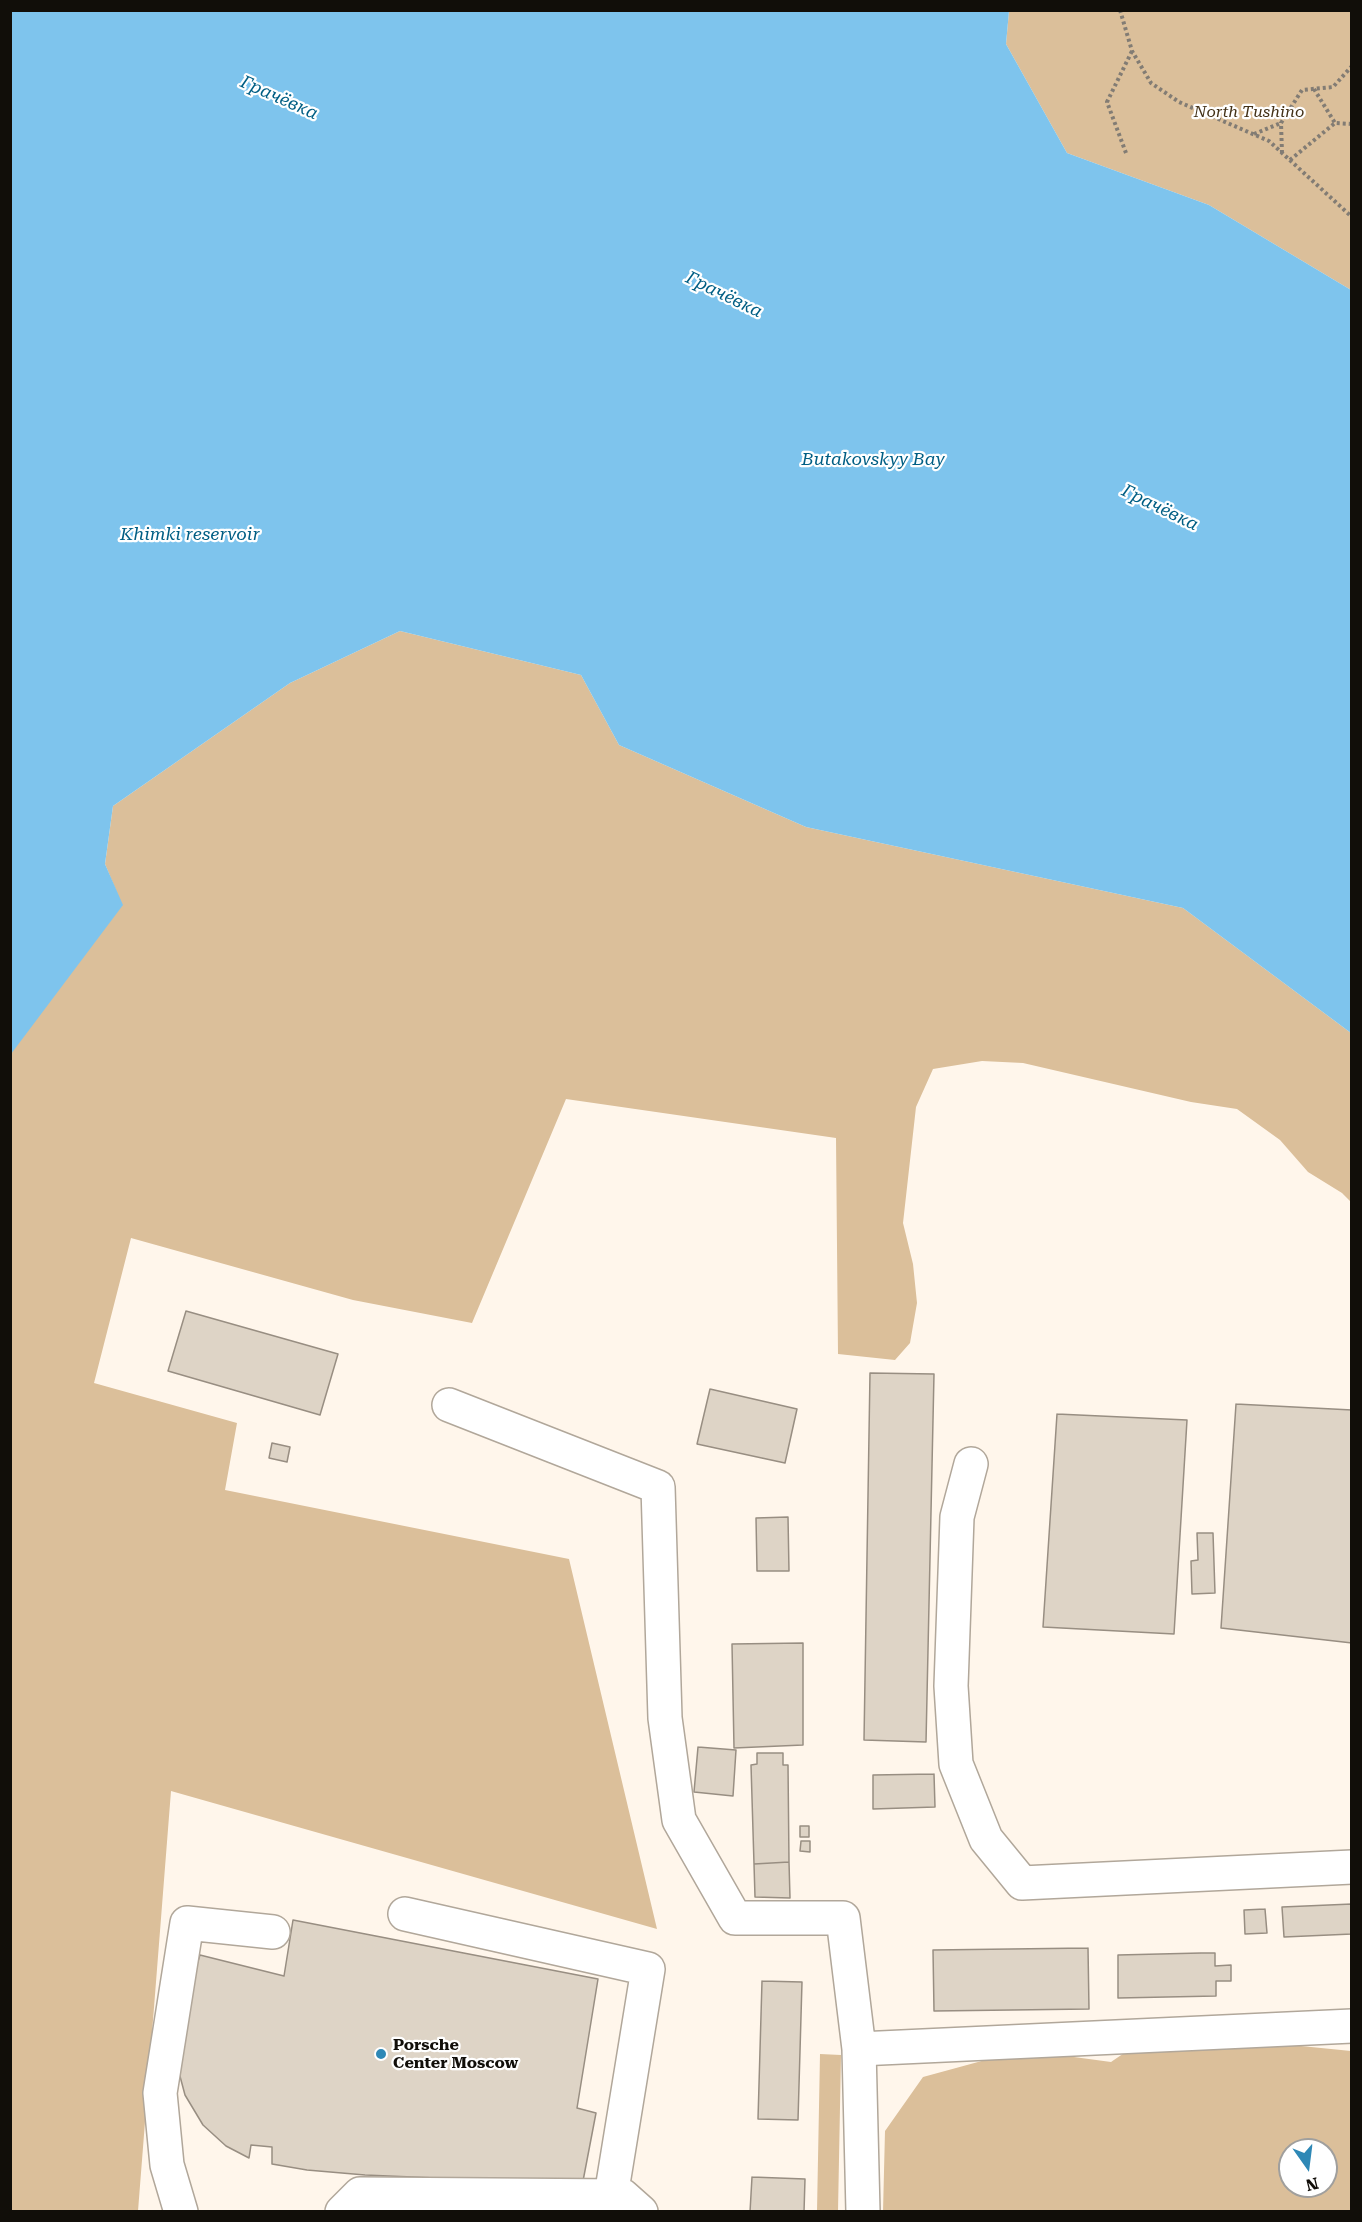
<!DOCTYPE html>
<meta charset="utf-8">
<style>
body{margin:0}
#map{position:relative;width:1362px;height:2222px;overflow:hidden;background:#fff6eb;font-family:"Roboto Serif",serif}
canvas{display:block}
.frame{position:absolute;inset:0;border:12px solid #110e09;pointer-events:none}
.north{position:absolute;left:1278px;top:2138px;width:60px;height:60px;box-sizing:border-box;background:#fff;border:2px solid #a09f9d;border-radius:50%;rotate:166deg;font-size:16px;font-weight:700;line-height:24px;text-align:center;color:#110e09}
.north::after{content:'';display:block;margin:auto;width:21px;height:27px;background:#2e88b6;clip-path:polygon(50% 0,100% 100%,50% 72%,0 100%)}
</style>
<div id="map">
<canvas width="1362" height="2222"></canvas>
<div class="frame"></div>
<div class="north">N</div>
</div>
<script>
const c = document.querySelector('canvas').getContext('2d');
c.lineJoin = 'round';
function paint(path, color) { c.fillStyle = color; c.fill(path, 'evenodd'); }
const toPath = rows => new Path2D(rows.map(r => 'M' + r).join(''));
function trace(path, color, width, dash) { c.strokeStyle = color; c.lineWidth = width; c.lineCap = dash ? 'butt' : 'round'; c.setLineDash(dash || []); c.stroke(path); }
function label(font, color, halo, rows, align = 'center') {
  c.font = font + ' "Roboto Serif",serif'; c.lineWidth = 4.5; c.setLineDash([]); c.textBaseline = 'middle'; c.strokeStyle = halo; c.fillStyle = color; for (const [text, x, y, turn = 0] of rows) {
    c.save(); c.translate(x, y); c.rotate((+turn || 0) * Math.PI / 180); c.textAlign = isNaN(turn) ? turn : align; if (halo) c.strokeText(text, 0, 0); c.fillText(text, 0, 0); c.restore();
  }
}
const green = toPath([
 [1009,11,1351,11,1351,290,1209,205,1067,153,1006,44],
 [400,631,581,675,619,745,806,827,1183,908,1351,1033,1351,1202,1342,1193,1308,1172,1280,1140,1237,1109,1191,1102,1023,1063,982,1061,933,1069,916,1107,903,1223,913,1264,917,1303,910,1343,895,1360,838,1354,836,1138,566,1099,472,1323,353,1300,131,1238,94,1383,237,1423,225,1490,569,1559,657,1929,171,1791,138,2211,11,2211,10,1054,122,905,105,864,113,806,290,683],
 [1301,2046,1351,2051,1351,2211,883,2212,885,2131,923,2077,1022,2050,1111,2062,1133,2047],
 [1290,2150,1326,2150,1326,2186,1290,2186],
 [820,2054,841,2055,838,2211,817,2211]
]);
const water = toPath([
 [11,10,1009,11,1006,44,1067,153,1209,205,1351,290,1351,1033,1183,908,806,827,619,745,581,675,400,631,290,683,113,806,105,864,123,905,11,1054]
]);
const building = toPath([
 [186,1311,338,1354,320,1415,168,1371,186,1311],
 [870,1373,934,1374,926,1742,864,1740,870,1373],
 [710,1389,797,1409,785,1463,697,1444,710,1389],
 [1236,1404,1352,1410,1352,1643,1221,1628,1236,1404],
 [1057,1414,1187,1420,1174,1634,1043,1627,1057,1414],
 [272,1443,290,1447,287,1462,269,1458,272,1443],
 [788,1517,789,1571,757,1571,756,1518,788,1517],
 [1197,1533,1213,1533,1215,1593,1192,1594,1191,1561,1198,1560,1197,1533],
 [803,1643,803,1745,734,1748,732,1644,803,1643],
 [698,1747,736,1750,733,1796,694,1792,698,1747],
 [757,1753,783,1753,783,1765,788,1765,789,1862,754,1864,751,1765,757,1764,757,1753],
 [934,1774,935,1807,873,1809,873,1775,934,1774],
 [800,1826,809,1826,809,1837,800,1837,800,1826],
 [801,1841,810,1841,810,1852,800,1851,801,1841],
 [789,1862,790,1898,755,1897,754,1864,789,1862],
 [1352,1904,1352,1934,1284,1937,1282,1907,1352,1904],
 [1265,1909,1267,1933,1245,1934,1244,1910,1265,1909],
 [293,1920,598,1979,577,2108,596,2113,583,2181,507,2181,365,2175,307,2170,272,2164,272,2147,251,2145,249,2158,226,2146,203,2125,185,2095,177,2065,189,1988,200,1955,284,1976,293,1920],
 [1088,1948,1089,2009,934,2011,933,1950,1088,1948],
 [1201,1953,1215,1953,1215,1966,1231,1965,1231,1981,1216,1981,1216,1996,1118,1998,1118,1955,1201,1953],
 [762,1981,802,1982,798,2120,758,2119,762,1981],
 [752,2177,805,2179,804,2212,750,2212,752,2177]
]);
const path = toPath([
 [1120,10,1132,51,1151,83,1179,102,1269,141,1352,217],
 [1314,89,1335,123],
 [1254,134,1281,123],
 [1126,153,1107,102,1132,51],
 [1282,153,1281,123,1302,90,1333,87,1352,66],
 [1290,160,1335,123,1352,124]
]);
const minor = toPath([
 [449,1405,658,1487,665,1718,679,1820,735,1918,843,1918,859,2049,863,2212],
 [971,1464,957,1517,951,1686,956,1764,986,1839,1022,1883,1352,1867],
 [405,1914,648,1969,611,2196],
 [859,2049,1352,2026],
 [181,2212,167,2165,160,2093,187,1923,273,1932],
 [342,2212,360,2194,623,2196,641,2212]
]);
const markers = [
 [381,2054,6,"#2e88b6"]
];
const parkNames = [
 ["North Tushino",1249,112]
];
const poiNames = [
 ["Porsche",393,2045],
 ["Center Moscow",393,2063]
];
const waterNames = [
 ["Грачёвка",279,98,24],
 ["Грачёвка",724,295,26],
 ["Butakovskyy Bay",873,460],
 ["Грачёвка",1160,508,26],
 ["Khimki reservoir",190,535]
];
paint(green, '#dbbf9a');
paint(water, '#7ec4ed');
paint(building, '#ded4c6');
trace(building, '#988e82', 1.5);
trace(minor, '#b1a79a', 36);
trace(path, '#827c74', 4, [3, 3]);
trace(minor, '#fff', 33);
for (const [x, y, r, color] of markers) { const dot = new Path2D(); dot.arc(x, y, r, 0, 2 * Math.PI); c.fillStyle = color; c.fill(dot); trace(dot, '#fff', 2); }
label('italic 16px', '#433117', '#fff', parkNames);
label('bold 16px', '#110e09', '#fff', poiNames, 'left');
label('italic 18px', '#005e84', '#fff', waterNames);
</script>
